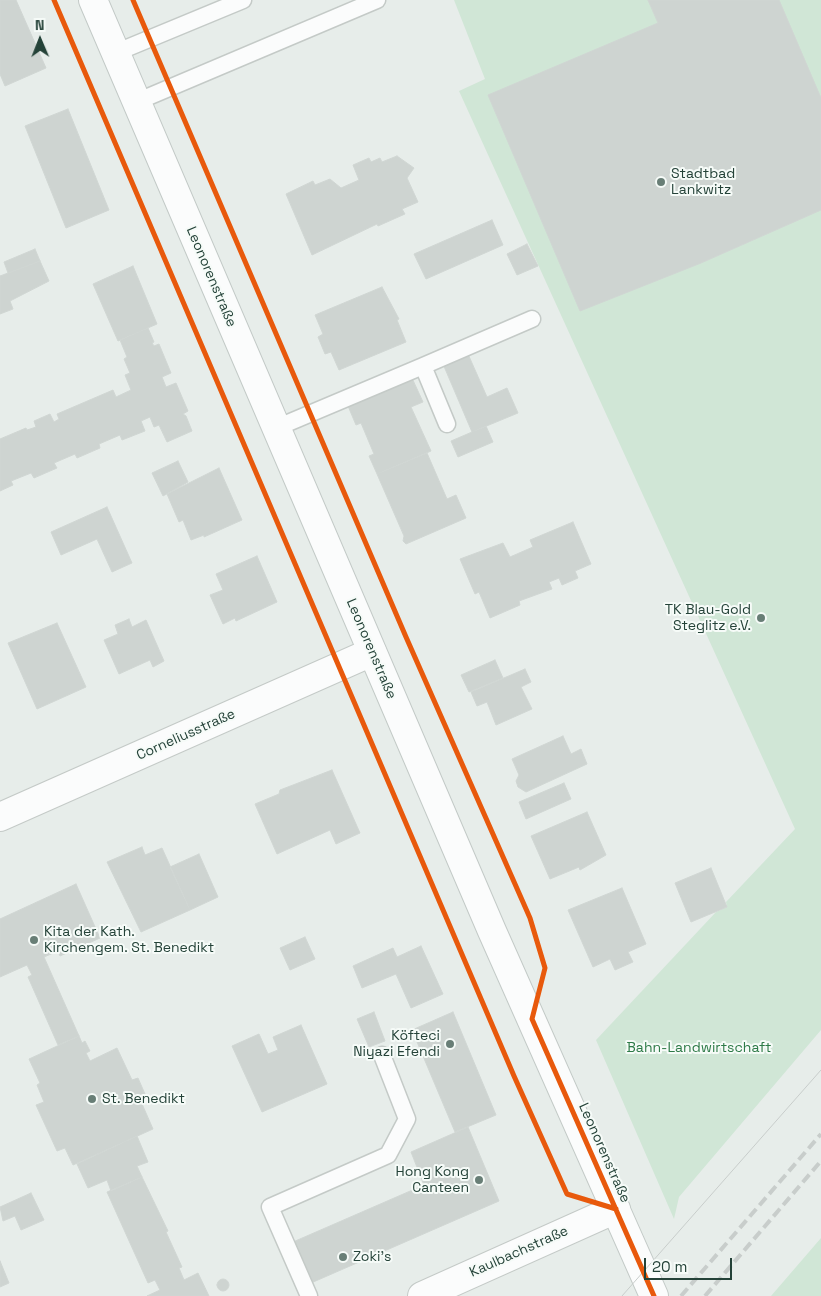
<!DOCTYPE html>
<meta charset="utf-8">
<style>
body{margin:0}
#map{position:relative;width:821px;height:1296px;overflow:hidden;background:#e7edea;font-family:"Space Grotesk",sans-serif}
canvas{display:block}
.north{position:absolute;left:15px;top:15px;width:50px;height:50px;-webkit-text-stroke:4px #f6fbf8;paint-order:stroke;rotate:359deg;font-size:14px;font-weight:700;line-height:20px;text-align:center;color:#244238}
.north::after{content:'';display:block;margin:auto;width:18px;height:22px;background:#244238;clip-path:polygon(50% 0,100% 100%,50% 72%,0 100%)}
.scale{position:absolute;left:644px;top:1258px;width:88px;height:22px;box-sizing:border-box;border:2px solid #244238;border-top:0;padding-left:6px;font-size:15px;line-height:18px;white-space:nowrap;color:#244238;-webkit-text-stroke:4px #f6fbf8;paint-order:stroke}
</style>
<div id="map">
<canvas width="821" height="1296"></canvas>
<div class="north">N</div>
<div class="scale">20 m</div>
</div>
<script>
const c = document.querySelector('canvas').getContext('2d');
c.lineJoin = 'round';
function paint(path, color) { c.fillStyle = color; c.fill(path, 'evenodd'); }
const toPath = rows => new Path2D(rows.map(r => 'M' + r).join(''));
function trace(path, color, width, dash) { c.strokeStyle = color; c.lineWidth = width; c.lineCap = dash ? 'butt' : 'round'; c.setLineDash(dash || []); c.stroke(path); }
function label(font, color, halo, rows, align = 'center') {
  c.font = font + ' "Space Grotesk",sans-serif'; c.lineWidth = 4; c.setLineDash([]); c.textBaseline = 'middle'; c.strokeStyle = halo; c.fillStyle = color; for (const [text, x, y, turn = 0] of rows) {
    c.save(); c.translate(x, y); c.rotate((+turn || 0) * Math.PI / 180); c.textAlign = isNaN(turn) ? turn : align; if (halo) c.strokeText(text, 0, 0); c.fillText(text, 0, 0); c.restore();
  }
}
const green = toPath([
 [454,0,821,0,821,1030,679,1197,674,1219,596,1040,716,912,727,907,726,902,795,829,459,91,485,79],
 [821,1238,821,1296,771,1296]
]);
const building = toPath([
 [0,0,16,0,46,68,5,86,0,74,0,0],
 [648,0,779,0,821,98,821,210,701,263,580,311,488,95,658,23,648,0],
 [68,109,109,210,66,228,25,126,68,109],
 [397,156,414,168,407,178,418,202,402,209,405,214,378,226,377,224,312,255,286,194,313,181,315,185,330,179,341,188,359,180,353,165,369,158,371,162,380,158,382,162,397,156],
 [492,220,503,245,426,279,414,254,492,220],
 [527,244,538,266,517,275,507,254,527,244],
 [35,249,40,261,8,273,4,262,35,249],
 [40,261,49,281,10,301,13,309,0,314,0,276,40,261],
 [133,266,157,324,118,341,93,284,133,266],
 [382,287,399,319,397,320,406,342,339,370,331,352,325,354,318,337,323,334,315,315,382,287],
 [148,328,154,342,152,343,154,346,159,344,171,373,162,377,166,387,176,383,188,411,183,414,186,416,192,431,167,442,159,425,154,427,150,417,141,421,145,431,122,440,120,435,99,444,100,448,77,458,75,454,54,463,57,468,34,478,31,473,11,481,13,485,0,491,0,439,26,428,27,430,36,427,34,421,50,414,54,422,59,419,57,414,113,390,116,397,131,390,125,375,130,373,124,359,127,357,120,340,148,328],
 [468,354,487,397,507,388,518,413,472,432,443,364,468,354],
 [412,378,423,402,411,407,431,451,377,474,369,456,374,454,361,423,356,425,348,406,412,378],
 [486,426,493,442,458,457,451,441,486,426],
 [427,453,447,499,456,495,466,518,406,544,403,541,404,536,377,474,427,453],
 [178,461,188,482,163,496,152,473,178,461],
 [219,468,242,520,204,537,204,535,191,540,183,520,179,522,167,494,219,468],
 [107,507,132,563,112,572,97,539,61,555,51,532,107,507],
 [573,522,591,564,575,571,578,578,562,585,559,578,549,582,552,589,519,601,520,605,490,618,479,592,475,594,460,559,503,543,510,557,533,547,530,540,573,522],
 [257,556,277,602,236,621,235,618,223,624,210,595,223,590,216,574,257,556],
 [129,619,132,627,146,620,164,661,153,667,150,660,119,674,104,640,118,634,115,625,129,619],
 [57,623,86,687,37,709,8,643,57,623],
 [495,660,503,678,469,692,461,675,495,660],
 [525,669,531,682,521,687,532,709,496,725,487,702,477,706,471,692,525,669],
 [563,736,571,754,581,749,587,764,526,792,518,787,516,781,519,775,512,759,563,736],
 [332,770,360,833,336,844,330,830,277,854,255,804,279,794,280,790,332,770],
 [564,783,571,799,526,819,519,802,564,783],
 [587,812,606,855,580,870,579,867,550,879,531,836,587,812],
 [142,847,145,855,162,848,190,910,141,932,107,862,142,847],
 [199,854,218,897,190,910,170,867,199,854],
 [711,868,727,907,691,922,675,883,711,868],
 [76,884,100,938,60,956,58,951,44,957,79,1036,58,1045,28,977,32,975,27,965,0,977,0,919,76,884],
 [622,888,646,944,628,952,633,962,615,970,610,959,593,967,568,910,622,888],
 [305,937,315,959,290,970,280,948,305,937],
 [421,946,443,994,411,1008,396,974,362,988,353,966,393,948,397,957,421,946],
 [374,1012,385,1041,369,1047,357,1019,374,1012],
 [453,1012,496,1115,455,1132,412,1030,453,1012],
 [301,1025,327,1084,262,1112,232,1046,259,1034,268,1054,278,1050,273,1037,301,1025],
 [79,1036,82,1043,85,1041,90,1051,86,1053,90,1061,117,1048,132,1080,138,1078,145,1094,139,1097,153,1129,73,1165,65,1148,57,1151,36,1105,44,1102,37,1085,40,1083,29,1059,79,1036],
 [468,1127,499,1201,311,1283,293,1242,424,1185,411,1152,468,1127],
 [137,1136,148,1162,137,1166,142,1177,111,1191,107,1180,88,1188,77,1164,137,1136],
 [142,1177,168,1231,166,1232,182,1267,179,1268,184,1280,198,1273,209,1296,147,1296,160,1290,155,1280,148,1283,107,1192,142,1177],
 [31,1193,44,1220,21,1230,15,1216,3,1221,0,1207,31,1193],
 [0,1261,9,1283,0,1287,0,1261],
 '217 1285a6 6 0 1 1 12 0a6 6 0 1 1-12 0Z'
]);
const lane = toPath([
 [115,53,243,0],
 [136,102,377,0],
 [423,366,532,319],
 [276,428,423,366,447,424],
 [309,1296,270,1207,388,1155,407,1119,382,1055]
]);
const street = toPath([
 [0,817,372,652],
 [422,1296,616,1209]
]);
const secondary = toPath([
 [93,0,492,931,654,1296]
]);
const tram = toPath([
 [622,1296,821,1070]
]);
const rail = toPath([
 [681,1296,821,1134],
 [705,1296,821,1161]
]);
const cycleway = toPath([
 [54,0,514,1076,567,1194,616,1209],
 [133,0,406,637,530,918,545,968,532,1019,654,1296]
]);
const markers = [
 [661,182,5,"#687e76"],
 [761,618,5,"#687e76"],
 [34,940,5,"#687e76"],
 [450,1044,5,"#687e76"],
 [92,1099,5,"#687e76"],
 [479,1180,5,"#687e76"],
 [343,1257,5,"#687e76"]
];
const poiNames = [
 ["Stadtbad",671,174],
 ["Lankwitz",671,190],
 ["TK Blau-Gold",751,610,"right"],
 ["Steglitz e.V.",751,626,"right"],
 ["Kita der Kath.",44,932],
 ["Kirchengem. St. Benedikt",44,948],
 ["Köfteci",440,1036,"right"],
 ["Niyazi Efendi",440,1052,"right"],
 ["St. Benedikt",102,1099],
 ["Hong Kong",469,1172,"right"],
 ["Canteen",469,1188,"right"],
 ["Zoki's",353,1257]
];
const streetNames = [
 ["Leonorenstraße",211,277,67],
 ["Leonorenstraße",371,649,67],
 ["Corneliusstraße",186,735,-24],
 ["Leonorenstraße",604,1153,66],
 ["Kaulbachstraße",519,1252,-24]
];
const parkNames = [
 ["Bahn-Landwirtschaft",699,1048]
];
paint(green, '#d0e6d6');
paint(building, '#ced4d1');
trace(building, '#d0d6d3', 1);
trace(lane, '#c4cac7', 19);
trace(street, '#c4cac7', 30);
trace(secondary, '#c3cac7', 30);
trace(lane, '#fbfcfc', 16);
trace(street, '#fbfcfc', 28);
trace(secondary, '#fbfcfc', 28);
trace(tram, '#c8cdcb', 1);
trace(rail, '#c8cdcb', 4, [10, 5]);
trace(cycleway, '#e8590c', 5);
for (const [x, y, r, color] of markers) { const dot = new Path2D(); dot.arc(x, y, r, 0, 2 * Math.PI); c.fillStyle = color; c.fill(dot); trace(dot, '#f6fbf8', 2); }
label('14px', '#244238', '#f6fbf8', poiNames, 'left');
label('14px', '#244238', '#f6fbf8', streetNames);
label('14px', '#2d7a47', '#f6fbf8', parkNames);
</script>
